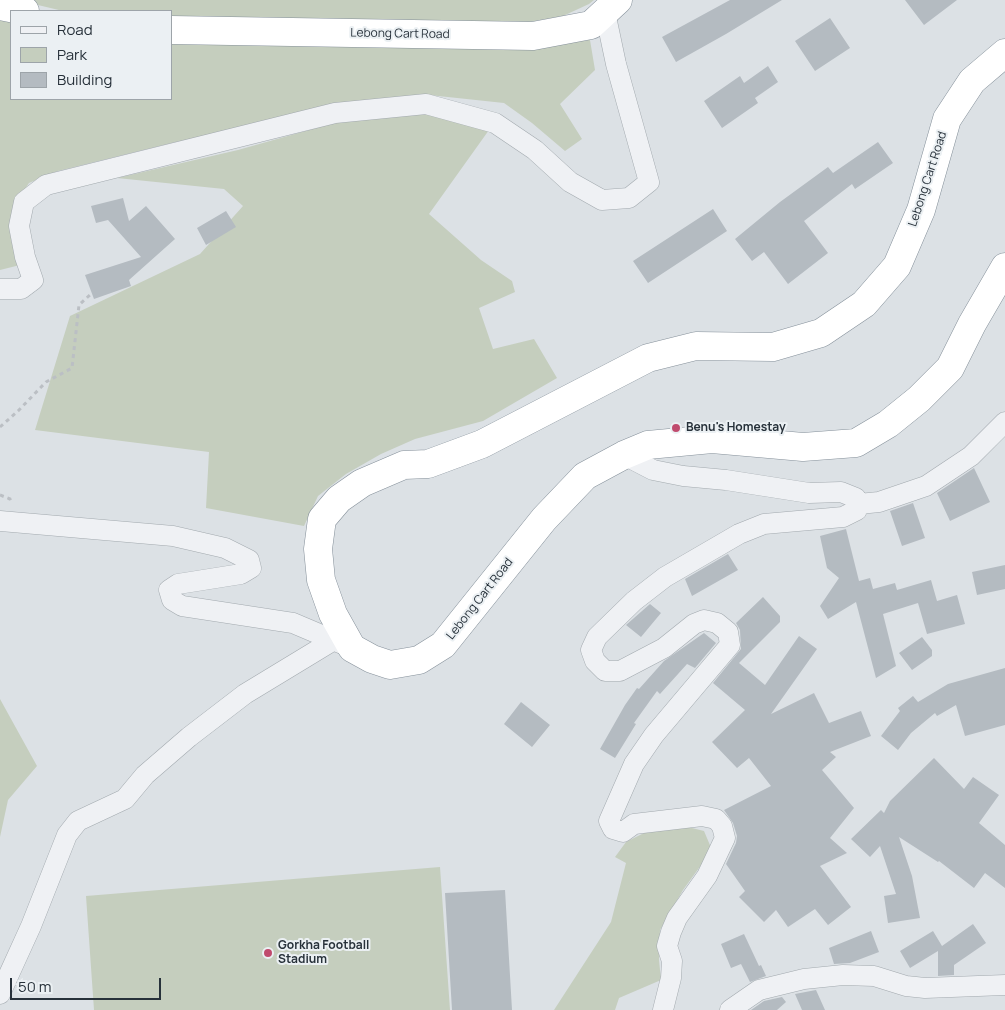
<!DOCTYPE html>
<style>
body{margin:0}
#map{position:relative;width:1005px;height:1010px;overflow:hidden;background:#dce1e5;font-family:Manrope,sans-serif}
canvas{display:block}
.legend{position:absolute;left:10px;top:10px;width:162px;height:90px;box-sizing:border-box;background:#ebf0f3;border:1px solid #9da4a9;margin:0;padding:6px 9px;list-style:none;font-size:15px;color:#27313a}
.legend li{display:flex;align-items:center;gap:10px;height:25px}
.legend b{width:25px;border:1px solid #9da4a9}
.scale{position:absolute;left:10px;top:978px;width:151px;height:22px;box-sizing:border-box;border:2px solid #27313a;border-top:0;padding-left:6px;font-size:15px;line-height:18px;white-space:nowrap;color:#27313a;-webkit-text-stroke:4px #ebf0f3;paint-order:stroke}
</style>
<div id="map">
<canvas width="1005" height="1010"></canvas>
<ul class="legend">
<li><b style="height:6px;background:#eff1f4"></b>Road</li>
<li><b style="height:14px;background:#c5cebe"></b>Park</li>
<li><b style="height:14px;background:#b4bbc1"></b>Building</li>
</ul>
<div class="scale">50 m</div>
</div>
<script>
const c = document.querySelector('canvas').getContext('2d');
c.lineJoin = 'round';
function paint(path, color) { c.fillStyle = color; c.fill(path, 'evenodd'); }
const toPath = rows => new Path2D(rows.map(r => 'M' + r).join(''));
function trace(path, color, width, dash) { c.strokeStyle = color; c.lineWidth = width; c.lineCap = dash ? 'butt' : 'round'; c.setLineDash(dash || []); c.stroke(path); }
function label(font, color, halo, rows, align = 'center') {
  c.font = font + ' Manrope,sans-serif'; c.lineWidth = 4; c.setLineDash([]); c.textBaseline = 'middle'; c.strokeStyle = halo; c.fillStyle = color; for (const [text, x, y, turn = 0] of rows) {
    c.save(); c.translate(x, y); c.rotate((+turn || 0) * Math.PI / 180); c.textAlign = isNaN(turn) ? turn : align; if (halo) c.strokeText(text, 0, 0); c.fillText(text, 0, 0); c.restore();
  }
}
const green = toPath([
 [17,0,594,0,589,4,563,16,529,22,171,21,171,11,63,11],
 [0,17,11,20,11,99,171,99,171,40,529,43,590,40,595,70,560,104,582,139,565,151,532,123,504,103,429,95,176,142,58,171,29,183,12,209,11,240,20,265,0,270],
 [425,111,489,130,429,214,481,260,512,281,515,292,479,308,493,349,534,339,557,378,483,421,415,439,381,454,346,474,318,496,304,526,206,508,209,452,35,430,70,316,200,254,243,206,224,189,117,178,238,150,334,123],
 [0,699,37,766,8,800,0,837],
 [684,826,704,831,712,850,683,890,660,930,659,960,661,980,619,998,615,1010,554,1010,611,922,626,863,615,857,626,842,650,830],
 [440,867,450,1010,94,1010,86,896]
]);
const building = toPath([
 [730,0,782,0,726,34,676,62,662,37],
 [905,0,957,0,924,25],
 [830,18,850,48,815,71,795,41],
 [768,66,778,82,755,98,758,103,722,128,704,101,740,76,744,83],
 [878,142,893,163,855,189,852,184,804,221,828,253,788,284,764,252,752,261,735,239,780,202,828,167,833,173],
 [123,198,129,221,146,206,175,239,129,280,131,286,94,299,85,275,141,257,108,220,96,223,91,206],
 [713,209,727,231,648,283,633,261],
 [226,211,236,227,206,245,197,228],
 [974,468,990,502,950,521,937,493],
 [913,503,925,538,902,546,890,511],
 [846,529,859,581,870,578,873,589,895,583,897,590,931,580,937,601,957,595,965,624,927,634,918,603,883,614,896,666,876,678,856,602,828,619,820,606,839,578,827,568,820,536],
 [728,554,738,570,692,596,685,579],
 [1005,565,1005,589,977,595,972,572],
 [763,597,780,616,780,622,739,663,765,685,799,636,817,649,771,714,814,693,829,723,861,711,871,736,830,752,836,757,822,770,854,808,830,838,847,853,820,866,851,907,828,925,815,909,788,927,776,910,764,922,739,897,745,891,726,864,736,843,737,836,733,823,724,810,771,786,749,758,737,768,712,742,745,710,713,683,741,649,740,630,736,623],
 [650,604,661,613,641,637,626,625],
 [704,633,716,643,695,668,687,664,660,694,657,691,634,723,636,724,615,758,600,749,625,705,637,688,639,689,664,661],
 [922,637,932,650,932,656,912,670,899,653],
 [1005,668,1005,725,965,736,956,705,937,716,935,713,911,733,898,750,881,736,900,711,898,708,913,696,918,702,948,684],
 [521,702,550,725,532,747,504,724],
 [934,758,964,789,973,777,999,795,979,823,1005,845,1005,888,985,873,974,888,939,861,938,862,899,837,912,876,920,918,888,923,884,896,896,894,880,846,870,857,851,839,881,810,884,813,890,801],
 [505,890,512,1010,452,1010,445,893],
 [973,924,986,943,954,965,954,975,938,976,938,951,910,968,900,951,933,931,942,946],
 [871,931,879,952,850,963,834,964,829,948],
 [744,934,759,966,761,965,766,976,750,982,741,964,731,968,721,944],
 [816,990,825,1010,802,1010,795,994],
 [782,997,786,1002,777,1010,751,1010,764,1001]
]);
const path = toPath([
 [0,427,18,411,46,382,72,368,79,305,92,293],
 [0,495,10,499,11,502]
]);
const minor = toPath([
 [0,289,21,289,33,280,25,257,19,226,24,202,46,185,335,113,426,104,495,123,535,150,570,182,602,200,629,198,649,182,616,64,605,12],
 [624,455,653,470,683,476,726,480,809,493,841,492,856,498,859,504,857,510,843,517,764,524,739,534,665,577,634,601,597,637,591,650,595,661,605,671,620,671,664,648,694,624,704,620,717,623,728,632,730,645,654,735,634,764,609,821,613,829,623,832,634,824,702,816,716,819,722,826,725,838,707,876,677,918,671,932,667,946,672,961,671,978,663,1010],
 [859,504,879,502,926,486,971,456,1005,422],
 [0,521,173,536,225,548,249,560,251,568,241,574,178,584,169,590,172,600,182,606,293,623,352,648],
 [0,994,31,926,67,835,78,821,125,799,145,775,189,737,245,694,334,640],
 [730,1010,759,990,804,979,843,975,874,976,906,986,925,988,1005,985]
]);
const trunk = toPath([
 [0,6,25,11],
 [171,30,533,36,591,25,618,0],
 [1005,53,972,81,947,119,921,210,897,266,864,304,821,333,773,347,696,346,648,358,482,444,428,464,404,465,362,483,339,499,322,519,318,549,321,580,333,614,352,648,372,659,390,665,419,660,443,645,544,519,585,476,624,455,648,445,712,439,803,447,856,443,888,424,919,399,950,368,972,324,1005,267]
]);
const markers = [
 [676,428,5,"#c04b6e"],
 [268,953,5,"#c04b6e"]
];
const streetNames = [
 ["Lebong Cart Road",400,34,1],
 ["Lebong Cart Road",928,179,-72],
 ["Lebong Cart Road",480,599,-52]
];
const poiNames = [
 ["Benu's Homestay",686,428],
 ["Gorkha Football",278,946],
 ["Stadium",278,960]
];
paint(green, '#c5cebe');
paint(building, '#b4bbc1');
trace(minor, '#a2a9ae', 21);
trace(trunk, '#85909a', 29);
trace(path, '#bbbfc4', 3, [4, 4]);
trace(minor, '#eff1f4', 20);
trace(trunk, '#fff', 28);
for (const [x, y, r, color] of markers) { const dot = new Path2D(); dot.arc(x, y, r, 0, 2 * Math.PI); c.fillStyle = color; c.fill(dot); trace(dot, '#ebf0f3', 2); }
label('12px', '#27313a', '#ebf0f3', streetNames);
label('bold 12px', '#27313a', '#ebf0f3', poiNames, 'left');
</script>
